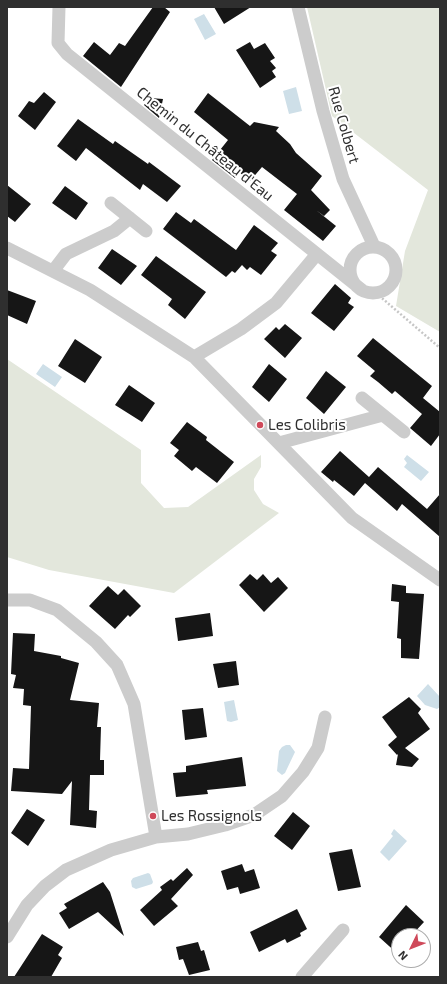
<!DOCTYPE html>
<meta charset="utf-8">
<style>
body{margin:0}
#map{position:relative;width:447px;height:984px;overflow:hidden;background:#fff;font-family:"Exo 2",sans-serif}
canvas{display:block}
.frame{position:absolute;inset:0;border:8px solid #2f2f2f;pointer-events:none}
.north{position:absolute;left:391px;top:928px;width:40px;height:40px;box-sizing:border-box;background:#fff;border:1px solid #acacac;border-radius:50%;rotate:227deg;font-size:11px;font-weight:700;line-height:16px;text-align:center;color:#2f2f2f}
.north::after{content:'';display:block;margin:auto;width:14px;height:18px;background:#cf495a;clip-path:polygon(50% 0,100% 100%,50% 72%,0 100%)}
</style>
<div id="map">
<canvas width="447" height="984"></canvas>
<div class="frame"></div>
<div class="north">N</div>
</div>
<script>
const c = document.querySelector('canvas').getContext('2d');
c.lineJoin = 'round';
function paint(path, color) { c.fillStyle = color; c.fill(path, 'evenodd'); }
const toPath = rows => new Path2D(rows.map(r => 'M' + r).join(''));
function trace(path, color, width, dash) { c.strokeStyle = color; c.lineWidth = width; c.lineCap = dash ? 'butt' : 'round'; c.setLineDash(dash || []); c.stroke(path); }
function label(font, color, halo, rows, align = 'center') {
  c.font = font + ' "Exo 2",sans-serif'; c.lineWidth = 4; c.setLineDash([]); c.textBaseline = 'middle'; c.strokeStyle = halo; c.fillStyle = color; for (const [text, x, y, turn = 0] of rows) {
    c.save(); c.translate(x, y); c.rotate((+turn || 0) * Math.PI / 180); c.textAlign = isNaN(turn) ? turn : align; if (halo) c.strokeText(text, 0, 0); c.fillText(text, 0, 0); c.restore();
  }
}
const green = toPath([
 [307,7,440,7,440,332,396,306,405,251,428,190,332,116],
 [7,359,141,450,141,483,164,508,188,507,261,455,261,467,254,479,254,490,263,504,279,513,174,593,49,570,7,557]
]);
const water = toPath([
 [204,14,216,34,205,40,194,19],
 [296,87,302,111,289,114,283,91],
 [43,364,62,377,55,387,36,374],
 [407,455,429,472,421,481,404,467,407,463,404,459],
 [428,684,440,697,440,707,437,709,425,705,417,696],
 [234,700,238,720,231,722,227,721,224,702],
 [286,745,290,745,295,752,285,773,282,775,277,771,279,751,282,747],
 [394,829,407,841,389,861,380,852,393,836,391,834],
 [148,873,150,874,153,882,152,884,136,889,132,887,131,881,133,878]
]);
const building = toPath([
 [153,7,164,7,170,12,121,87,83,56,94,42,110,55,119,43,125,46],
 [214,7,251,7,224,24],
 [250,42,254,49,265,43,275,58,270,61,276,68,272,71,276,77,260,88,236,50],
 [44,92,56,102,35,130,18,116,29,101,34,103],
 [208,93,250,126,254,122,279,127,276,131,290,144,296,153,322,176,311,190,330,210,324,216,316,210,336,226,323,241,284,210,297,194,262,167,250,181,239,172,235,178,212,160,228,140,194,112],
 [150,98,163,99,159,118,144,105],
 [78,119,113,144,115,141,148,164,149,162,181,186,167,202,143,184,140,190,86,148,76,161,57,146],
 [7,185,31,204,15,222,7,216],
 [65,186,88,203,76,220,52,203],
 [176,212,191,223,194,219,236,250,254,225,278,243,271,251,277,255,261,275,250,267,247,270,242,265,235,273,232,271,226,277,163,229],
 [112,249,137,266,121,285,98,268],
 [156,256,206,292,185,319,168,305,172,299,141,275],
 [335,284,351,298,348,303,354,307,334,331,311,313],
 [7,290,36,301,27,324,7,315],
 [285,324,302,338,285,358,264,339,276,327,279,330],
 [373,338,432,386,423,398,440,412,440,434,431,446,410,428,422,414,395,391,392,394,378,382,370,376,375,371,357,356],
 [75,339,102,357,85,383,58,366],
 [269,364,287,379,269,402,252,387],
 [326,371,346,387,324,414,306,398],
 [129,385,155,403,142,422,115,405],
 [187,422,207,437,206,440,234,462,217,483,196,467,192,471,174,456,179,450,170,443],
 [340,451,369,477,378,467,427,509,440,494,440,537,402,504,397,511,365,483,354,496,334,480,333,482,321,472],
 [250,574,257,580,263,574,271,583,278,577,288,588,264,612,239,585],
 [392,584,406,586,406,593,424,594,419,659,401,658,401,639,397,638,399,602,391,601],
 [108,586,118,595,124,589,141,606,130,617,128,615,115,629,89,606],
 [210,613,213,636,178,641,175,618],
 [13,633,35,634,34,651,61,656,61,658,79,663,70,700,99,703,97,727,101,727,100,760,104,760,104,775,90,775,89,810,97,811,96,828,70,825,72,781,62,794,11,791,13,768,29,769,31,706,23,705,24,689,13,688,16,675,11,674],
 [236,661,239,685,218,688,213,664],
 [409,697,421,709,418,713,430,729,405,748,419,759,412,767,396,765,398,754,397,755,388,745,397,737,382,717],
 [203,708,207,737,185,740,182,710],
 [242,757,246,786,207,790,208,794,176,797,173,773,186,772,186,766],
 [27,809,45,820,28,846,11,833],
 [293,812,310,826,292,850,274,836],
 [352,849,361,887,338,891,329,853],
 [242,864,245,872,254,869,260,888,240,894,238,887,227,890,221,871],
 [187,868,193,875,171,899,178,906,154,926,140,910,162,890,160,887,171,879,173,881],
 [103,882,110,892,124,936,98,912,69,929,59,913,67,908,64,904],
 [406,905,424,922,411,936,399,936,399,955,379,937],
 [297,909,307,929,300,933,301,936,287,943,285,939,259,952,250,932],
 [42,934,63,947,58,955,62,958,51,977,14,977],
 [198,942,201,951,204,950,210,970,189,975,183,959,179,960,176,947]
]);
const path = toPath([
 [376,293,440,348]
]);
const street = toPath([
 [59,7,58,43,67,54,362,290],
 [298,7,323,111,343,179,374,246],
 [111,203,146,231],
 '350 270a23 23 0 1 1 46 0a23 23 0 1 1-46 0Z',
 [7,248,90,290,194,357,352,518,440,580],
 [53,271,66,254,114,231,130,218],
 [194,357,241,329,276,303,317,254],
 [362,398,383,415],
 [279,443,383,415,404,432],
 [7,600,30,600,57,610,96,642,117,665,134,704,156,837,111,850,66,870,45,886,27,905,7,937],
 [156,837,188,834,225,825,254,815,282,796,303,772,318,748,325,717],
 [302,977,343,930]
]);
const markers = [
 [260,425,4,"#cf495a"],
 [153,816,4,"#cf495a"]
];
const streetNames = [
 ["Rue Colbert",344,125,74],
 ["Chemin du Château d'Eau",205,144,39]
];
const poiNames = [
 ["Les Colibris",268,425],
 ["Les Rossignols",161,816]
];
paint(green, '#e3e7dc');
paint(water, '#cedfe8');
paint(building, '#161616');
trace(path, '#c6c6c6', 2.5, [2, 2]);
trace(street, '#ccc', 13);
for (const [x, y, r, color] of markers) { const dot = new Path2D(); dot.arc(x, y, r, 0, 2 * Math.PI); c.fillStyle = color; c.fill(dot); trace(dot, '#fff', 1.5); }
label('15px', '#2f2f2f', '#fff', streetNames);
label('15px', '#2f2f2f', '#fff', poiNames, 'left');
</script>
